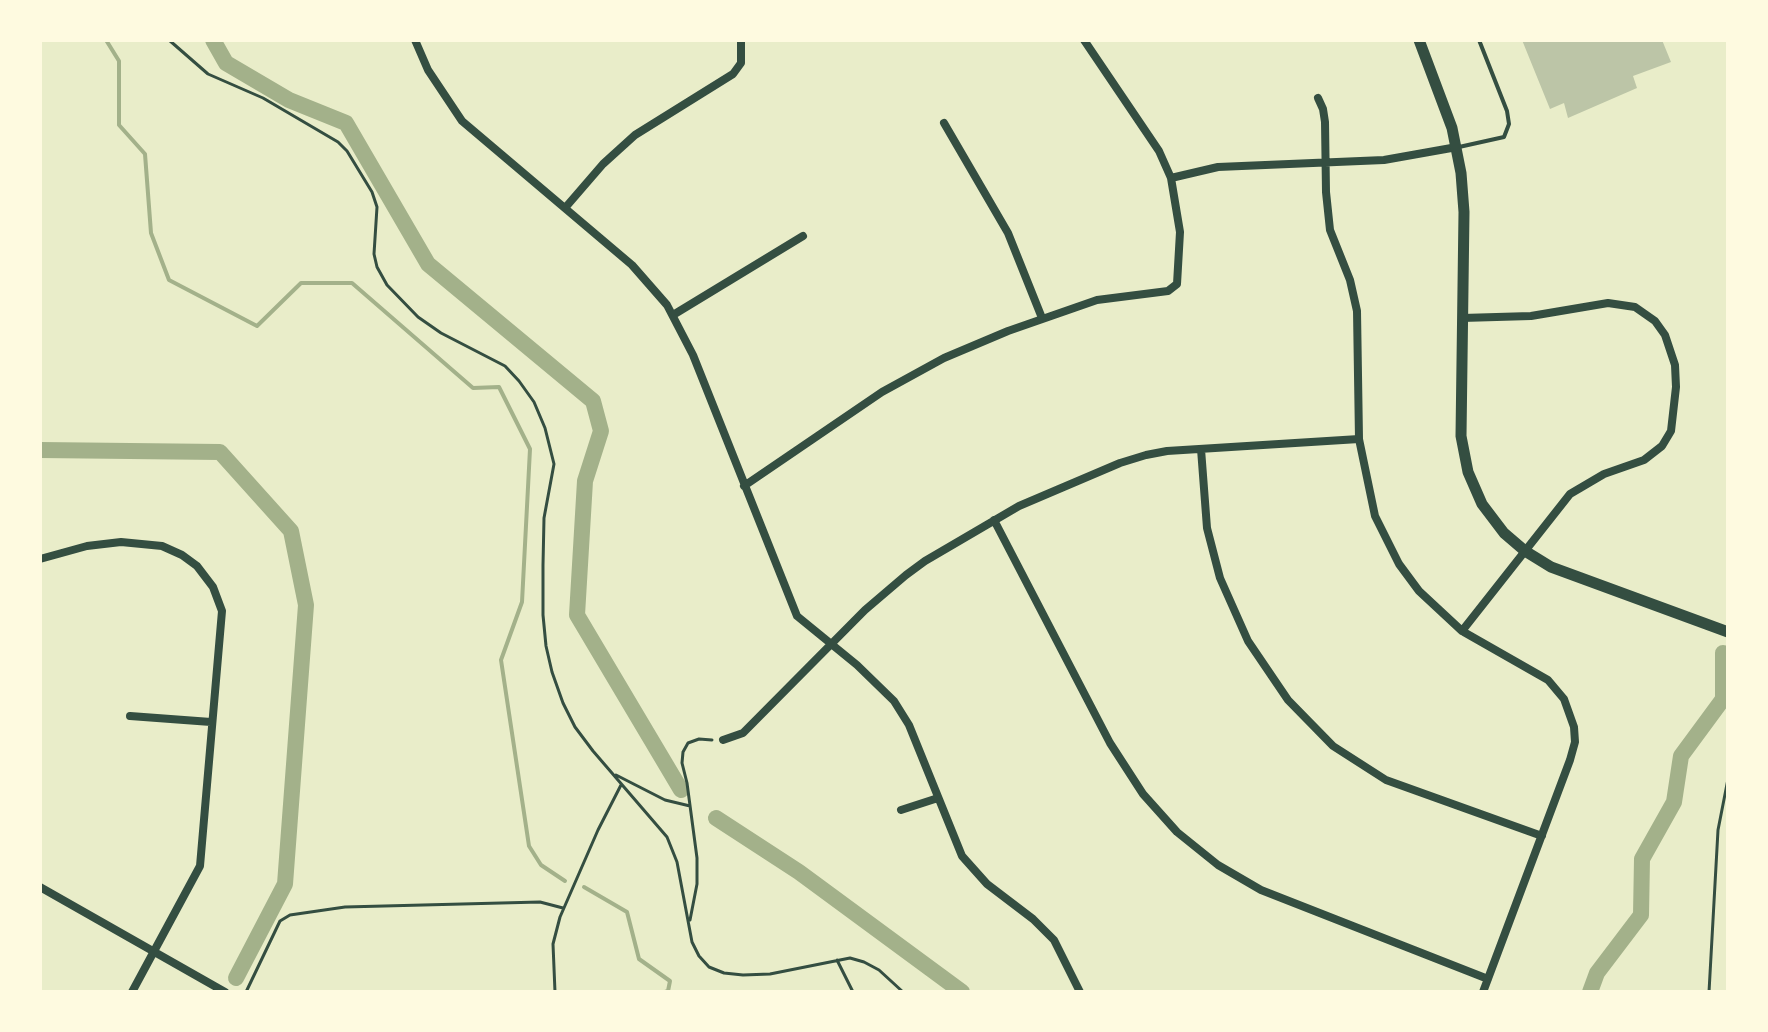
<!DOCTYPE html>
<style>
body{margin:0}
#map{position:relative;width:1768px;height:1032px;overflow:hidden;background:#e9edc9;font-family:"Source Sans 3",sans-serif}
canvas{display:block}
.frame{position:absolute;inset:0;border:42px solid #fefae0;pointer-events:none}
</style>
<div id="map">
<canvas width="1768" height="1032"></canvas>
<div class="frame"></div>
</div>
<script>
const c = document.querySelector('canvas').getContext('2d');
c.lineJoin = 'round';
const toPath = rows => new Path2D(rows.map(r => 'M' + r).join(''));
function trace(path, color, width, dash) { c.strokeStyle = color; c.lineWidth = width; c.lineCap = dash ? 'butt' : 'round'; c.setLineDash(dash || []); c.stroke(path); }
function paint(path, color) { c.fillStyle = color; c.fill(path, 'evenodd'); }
const stream = toPath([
 [106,40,119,61,119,125,145,154,151,233,169,280,257,326,301,283,352,283,473,388,499,387,530,449,522,602,501,660,529,846,541,865,565,881],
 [584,887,627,912,639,959,670,981,668,991,665,992]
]);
const canal = toPath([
 [213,40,226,63,289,100,346,123,428,264,593,401,601,431,585,481,577,615,681,790],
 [40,450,220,452,291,531,306,605,285,884,236,978],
 [716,818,799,872,962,992],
 [1590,992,1597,973,1641,915,1642,859,1674,802,1681,756,1723,699,1723,653]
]);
const building = toPath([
 [1522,40,1662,40,1671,62,1633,76,1637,88,1568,118,1564,103,1550,109]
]);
const path = toPath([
 [169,40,208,74,263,98,338,142,347,151,372,192,377,207,374,254,377,267,387,285,418,317,441,333,505,366,519,381,534,402,545,428,554,464,544,518,543,565,543,615,546,646,552,672,563,703,575,727,593,751,667,837,677,862,692,942,699,956,709,967,724,973,743,975,770,974,850,958,864,962,879,970,903,992],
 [616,775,665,800,690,806],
 [690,920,697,884,697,858,687,783,682,763,683,752,688,743,699,739,712,740],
 [837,960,853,992],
 [246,992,280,921,290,915,345,907,540,902,563,908],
 [555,992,553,944,560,917,598,830,621,785],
 [1709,992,1718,830,1728,779]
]);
const service = toPath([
 [1459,147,1504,137,1509,124,1507,111,1479,40]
]);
const minor = toPath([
 [415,40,428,70,462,121,632,265,667,305,693,355,797,616,857,665,894,701,909,725,962,856,987,884,1033,919,1054,940,1080,992],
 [1318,98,1323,109,1325,122,1326,192,1330,230,1350,280,1357,311,1359,439,1375,516,1399,564,1419,591,1462,631,1548,680,1564,699,1574,727,1575,742,1570,760,1483,992],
 [944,123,1008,233,1042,318],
 [1171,178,1218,167,1384,160,1457,147],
 [565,208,603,164,635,135,733,74,741,63,741,40],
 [673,315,803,236],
 [1462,318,1531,316,1608,303,1635,307,1655,321,1665,335,1675,365,1676,387,1671,431,1662,446,1644,460,1604,474,1570,494,1462,631],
 [1201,449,1207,528,1220,578,1248,641,1288,700,1333,746,1386,780,1542,836],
 [744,486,882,392,944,358,1008,331,1097,300,1168,291,1177,284,1180,232,1171,178,1159,151,1084,40],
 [994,520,1110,743,1143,794,1177,832,1218,865,1261,890,1488,979],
 [40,559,87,546,121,542,162,546,182,555,197,566,213,587,222,611,200,866,132,992],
 [130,716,211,722],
 [723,740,743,733,865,610,906,575,925,561,1019,506,1120,463,1146,455,1167,451,1359,439],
 [901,810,938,798],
 [40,887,225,992]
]);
const tertiary = toPath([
 [1419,40,1452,128,1461,173,1464,212,1461,436,1468,472,1482,504,1504,533,1525,551,1551,567,1728,632]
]);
trace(stream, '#a3b18a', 4);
trace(canal, '#a3b18a', 16);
paint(building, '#bcc5a7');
trace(path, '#344e41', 3);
trace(service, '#344e41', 4);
trace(minor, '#344e41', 8);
trace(tertiary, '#344e41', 11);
</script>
